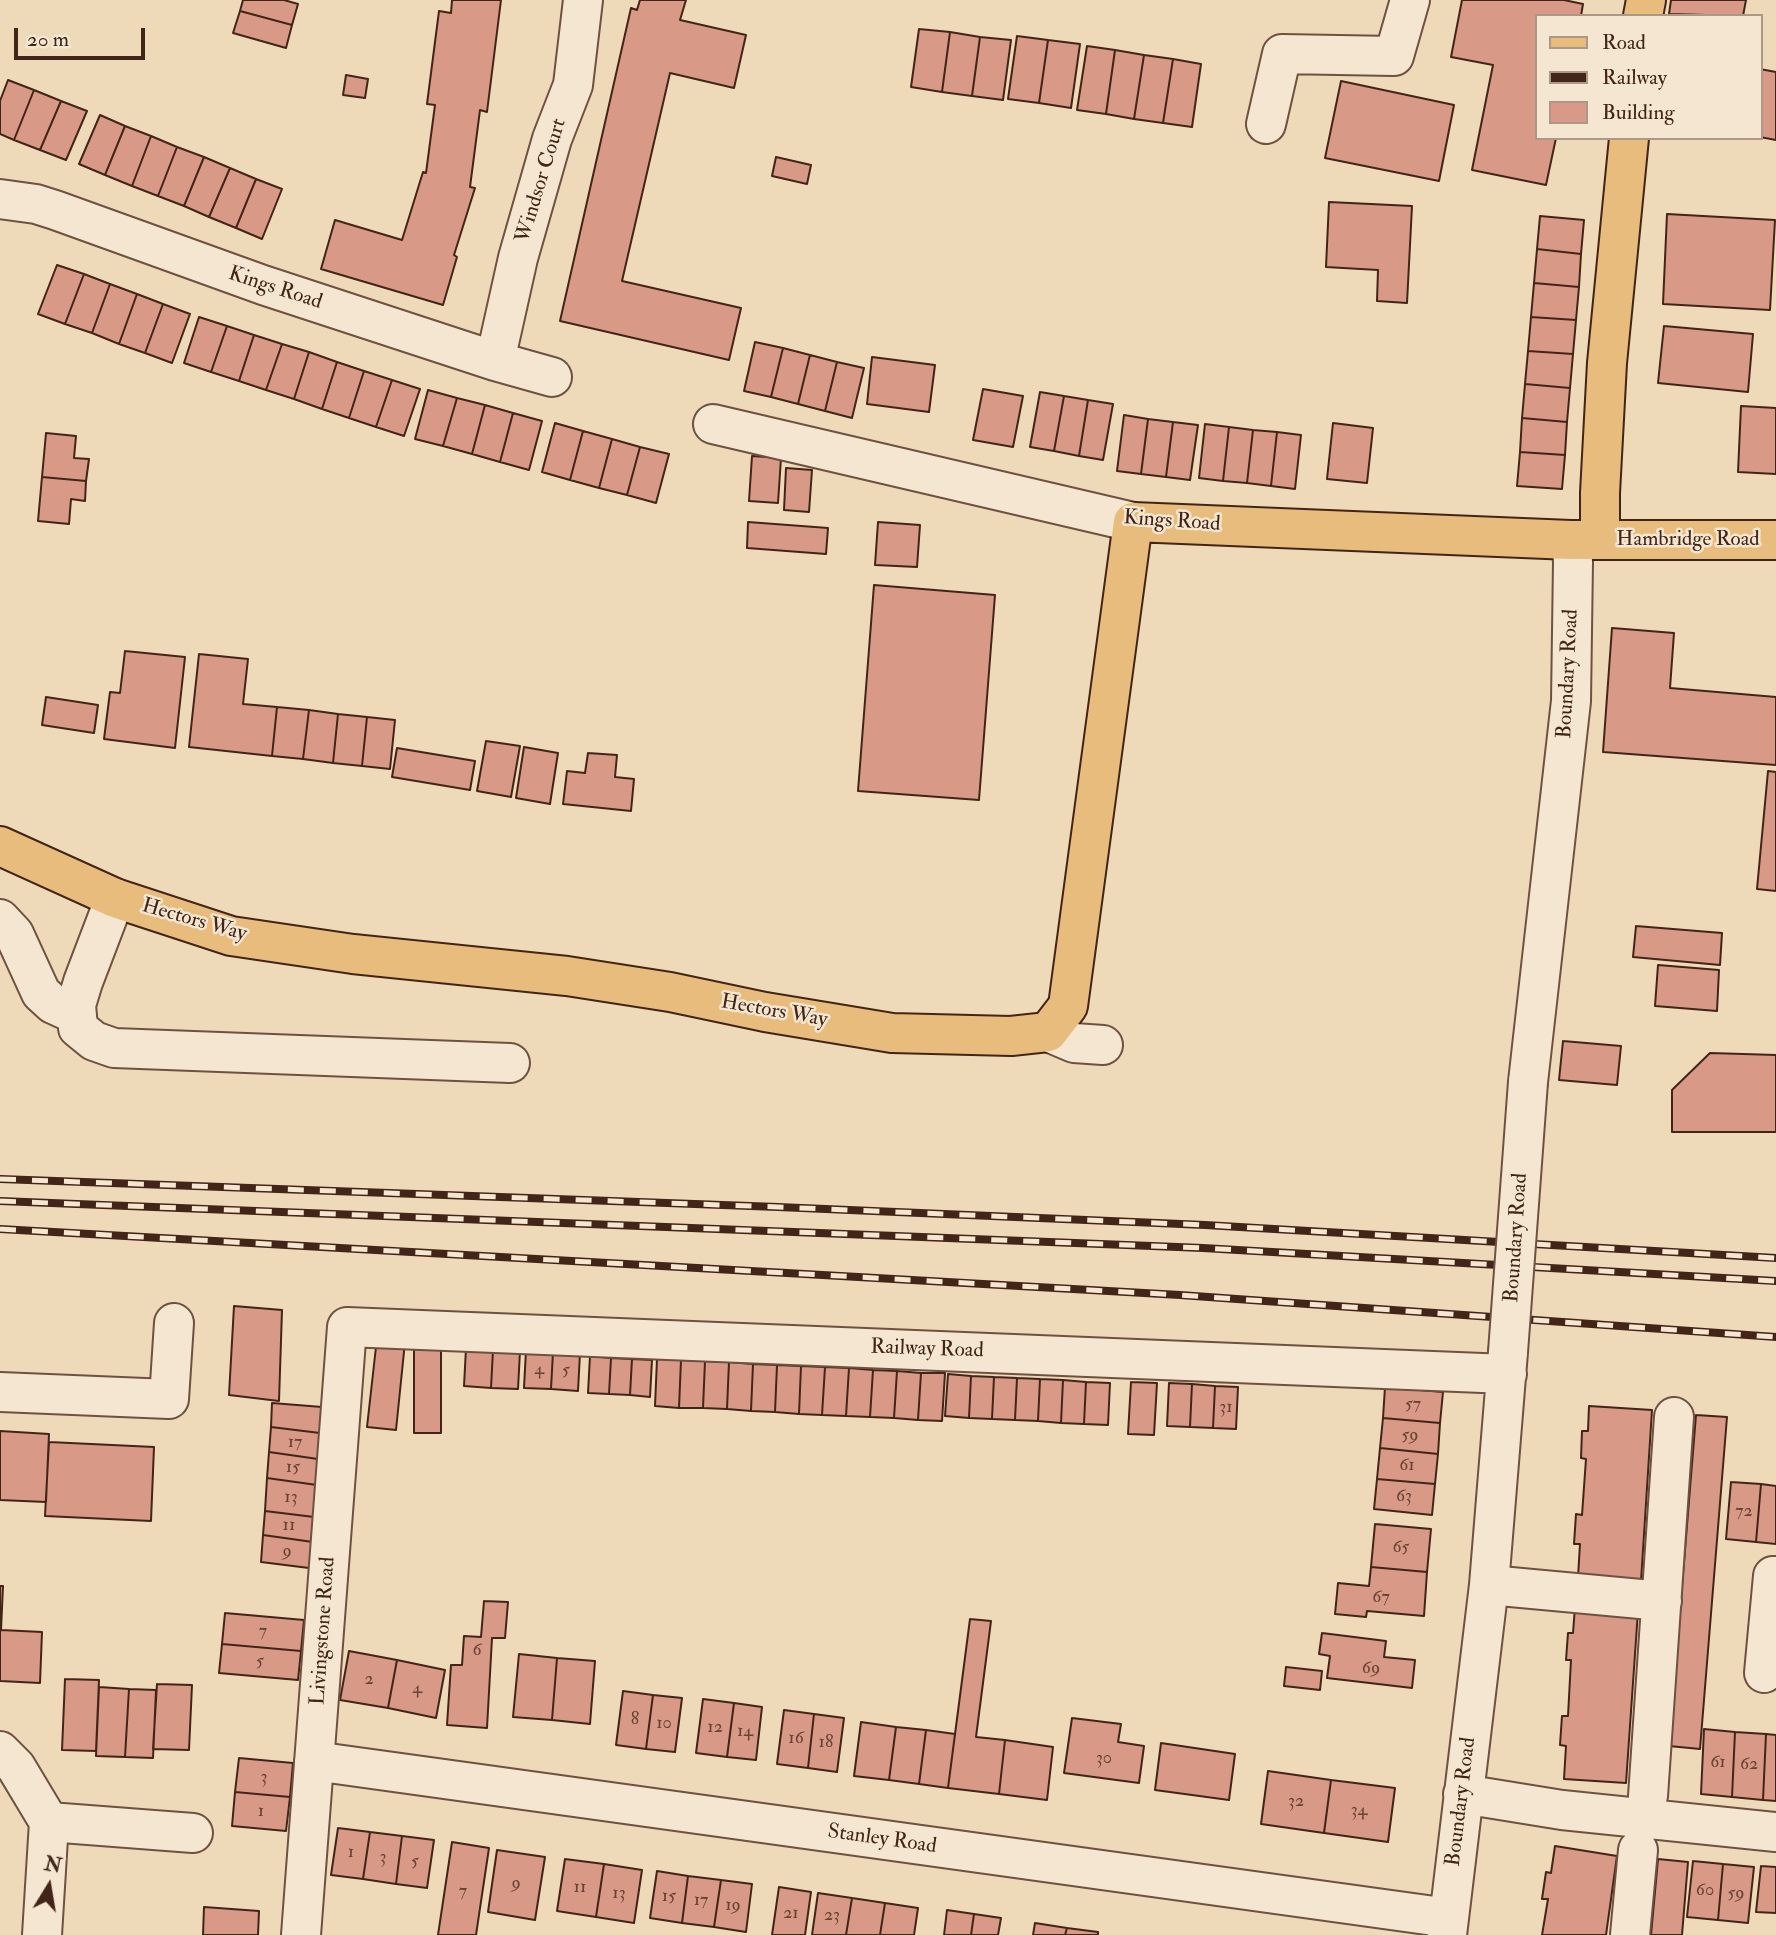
<!DOCTYPE html>
<style>
body{margin:0}
#map{position:relative;width:1776px;height:1935px;overflow:hidden;background:#eed9b8;font-family:"IM FELL Double Pica",serif}
canvas{display:block}
.legend{position:absolute;left:1535px;top:14px;width:228px;height:126px;box-sizing:border-box;background:#f4e6d1;border:2px solid #ad9887;margin:0;padding:9px 12px;list-style:none;font-size:21px;color:#432418}
.legend li{display:flex;align-items:center;gap:14px;height:35px}
.legend b{width:35px;border:2px solid #ad9887}
.north{position:absolute;left:14px;top:1851px;width:70px;height:70px;-webkit-text-stroke:5px #f4e6d1;paint-order:stroke;rotate:11deg;font-size:19px;font-weight:700;line-height:28px;text-align:center;color:#432418}
.north::after{content:'';display:block;margin:auto;width:24px;height:32px;background:#432418;clip-path:polygon(50% 0,100% 100%,50% 72%,0 100%)}
.scale{position:absolute;left:14px;top:28px;width:131px;height:32px;box-sizing:border-box;border:4px solid #432418;border-top:0;padding-left:9px;font-size:21px;line-height:24px;white-space:nowrap;color:#432418;-webkit-text-stroke:5px #f4e6d1;paint-order:stroke}
</style>
<div id="map">
<canvas width="1776" height="1935"></canvas>
<ul class="legend">
<li><b style="height:9px;background:#e7bc7c"></b>Road</li>
<li><b style="height:9px;background:#432418"></b>Railway</li>
<li><b style="height:19px;background:#d89a87"></b>Building</li>
</ul>
<div class="north">N</div>
<div class="scale">20 m</div>
</div>
<script>
const c = document.querySelector('canvas').getContext('2d');
c.lineJoin = 'round';
function paint(path, color) { c.fillStyle = color; c.fill(path, 'evenodd'); }
const toPath = rows => new Path2D(rows.map(r => 'M' + r).join(''));
function trace(path, color, width, dash) { c.strokeStyle = color; c.lineWidth = width; c.lineCap = dash ? 'butt' : 'round'; c.setLineDash(dash || []); c.stroke(path); }
function label(font, color, halo, rows, align = 'center') {
  c.font = font + ' "IM FELL Double Pica",serif'; c.lineWidth = 5; c.setLineDash([]); c.textBaseline = 'middle'; c.strokeStyle = halo; c.fillStyle = color; for (const [text, x, y, turn = 0] of rows) {
    c.save(); c.translate(x, y); c.rotate((+turn || 0) * Math.PI / 180); c.textAlign = isNaN(turn) ? turn : align; if (halo) c.strokeText(text, 0, 0); c.fillText(text, 0, 0); c.restore();
  }
}
const building = toPath([
 [243,0,284,0,298,4,292,25,240,11,243,0],
 [452,0,501,0,487,112,480,110,470,187,475,188,454,255,457,257,443,305,321,269,335,220,402,240,423,172,426,173,435,105,427,104,439,11,451,13,452,0],
 [640,0,686,0,680,20,746,35,734,88,670,73,622,281,741,308,729,360,560,321,631,8,637,10,640,0],
 [1462,0,1564,0,1583,4,1581,16,1536,16,1536,138,1556,138,1546,185,1472,170,1493,65,1451,57,1462,0],
 [1671,0,1746,0,1743,16,1669,14,1671,0],
 [240,11,292,25,286,48,233,33,240,11],
 [919,29,950,32,942,92,911,87,919,29],
 [950,32,980,37,972,96,942,92,950,32],
 [1017,36,1048,40,1039,103,1008,99,1017,36],
 [980,37,1011,40,1003,100,972,96,980,37],
 [1048,40,1080,44,1071,108,1039,103,1048,40],
 [1087,46,1115,50,1106,114,1077,110,1087,46],
 [1115,50,1144,55,1134,119,1106,114,1115,50],
 [1144,55,1173,59,1163,123,1134,119,1144,55],
 [1173,59,1201,64,1192,127,1163,123,1173,59],
 [1760,69,1776,72,1776,140,1760,137,1760,69],
 [346,75,368,79,365,98,343,95,346,75],
 [8,80,34,90,14,140,0,134,0,101,8,80],
 [1341,81,1454,105,1439,181,1325,158,1341,81],
 [34,90,61,101,40,150,14,140,34,90],
 [61,101,87,111,66,160,40,150,61,101],
 [100,115,125,126,105,175,79,164,100,115],
 [125,126,151,136,132,186,105,175,125,126],
 [151,136,177,147,158,196,132,186,151,136],
 [177,147,204,157,184,206,158,196,177,147],
 [204,157,230,168,209,217,184,206,204,157],
 [776,157,811,165,807,184,772,176,776,157],
 [230,168,256,179,236,228,209,217,230,168],
 [256,179,282,189,262,239,236,228,256,179],
 [1329,202,1412,206,1407,303,1377,301,1378,270,1326,267,1329,202],
 [1667,214,1775,220,1770,310,1663,304,1667,214],
 [1540,216,1584,220,1581,254,1537,249,1540,216],
 [1537,249,1581,254,1579,287,1534,283,1537,249],
 [57,265,84,274,65,324,38,314,57,265],
 [84,274,110,284,92,333,65,324,84,274],
 [1534,283,1579,287,1576,320,1531,317,1534,283],
 [110,284,137,294,119,344,92,333,110,284],
 [137,294,163,304,145,353,119,344,137,294],
 [163,304,190,314,172,363,145,353,163,304],
 [199,317,227,326,211,372,184,363,199,317],
 [1531,317,1576,320,1573,354,1528,351,1531,317],
 [227,326,254,335,239,381,211,372,227,326],
 [1664,326,1753,334,1748,392,1658,383,1664,326],
 [254,335,282,344,266,390,239,381,254,335],
 [755,342,783,348,771,397,744,391,755,342],
 [282,344,309,352,294,399,266,390,282,344],
 [783,348,810,355,798,404,771,397,783,348],
 [1528,351,1573,354,1570,388,1525,384,1528,351],
 [309,352,337,362,322,409,294,399,309,352],
 [810,355,837,362,825,411,798,404,810,355],
 [872,357,935,365,929,412,867,404,872,357],
 [337,362,364,371,349,418,322,409,337,362],
 [837,362,864,368,852,418,825,411,837,362],
 [364,371,392,380,376,427,349,418,364,371],
 [392,380,420,389,404,436,376,427,392,380],
 [1525,384,1570,388,1567,422,1522,418,1525,384],
 [983,389,1023,396,1013,447,973,440,983,389],
 [428,390,457,398,443,446,415,439,428,390],
 [1040,392,1064,396,1054,451,1030,447,1040,392],
 [1064,396,1088,400,1079,456,1054,451,1064,396],
 [457,398,485,405,472,454,443,446,457,398],
 [1088,400,1113,404,1103,460,1079,456,1088,400],
 [485,405,513,413,500,462,472,454,485,405],
 [1741,406,1776,408,1776,474,1738,472,1741,406],
 [513,413,542,421,529,470,500,462,513,413],
 [1124,415,1148,419,1141,474,1117,471,1124,415],
 [1522,418,1567,422,1565,455,1520,452,1522,418],
 [1148,419,1173,422,1166,477,1141,474,1148,419],
 [1173,422,1198,425,1190,480,1166,477,1173,422],
 [555,423,583,431,570,480,542,472,555,423],
 [1333,423,1373,428,1367,483,1327,479,1333,423],
 [1205,424,1229,427,1223,481,1199,478,1205,424],
 [1229,427,1253,430,1247,483,1223,481,1229,427],
 [1253,430,1277,432,1271,486,1247,483,1253,430],
 [583,431,612,439,599,488,570,480,583,431],
 [1277,432,1301,435,1295,489,1271,486,1277,432],
 [46,433,76,436,74,458,89,459,86,481,42,477,46,433],
 [612,439,640,447,627,495,599,488,612,439],
 [640,447,669,454,656,503,627,495,640,447],
 [1520,452,1565,455,1562,489,1517,486,1520,452],
 [752,456,781,458,778,503,749,501,752,456],
 [786,468,812,470,809,512,784,510,786,468],
 [42,477,86,481,85,501,71,499,69,524,38,521,42,477],
 [748,522,828,528,826,554,747,548,748,522],
 [878,522,920,525,917,567,875,565,878,522],
 [874,585,995,595,979,800,858,791,874,585],
 [1612,628,1674,633,1670,688,1776,697,1776,765,1603,752,1612,628],
 [125,651,185,657,175,748,104,739,110,692,120,693,125,651],
 [199,654,248,659,243,704,277,707,272,756,189,747,199,654],
 [46,697,98,705,94,733,42,725,46,697],
 [277,707,309,710,303,759,272,756,277,707],
 [309,710,338,714,333,763,303,759,309,710],
 [338,714,367,717,362,766,333,763,338,714],
 [367,717,395,720,390,769,362,766,367,717],
 [486,741,520,746,511,797,477,791,486,741],
 [524,747,558,753,550,804,516,798,524,747],
 [397,748,475,761,470,790,392,777,397,748],
 [588,753,617,755,615,777,634,779,631,811,563,804,567,771,585,773,588,753],
 [1768,771,1776,772,1776,891,1757,889,1768,771],
 [1636,926,1722,933,1720,965,1633,957,1636,926],
 [1658,965,1719,970,1717,1011,1655,1006,1658,965],
 [1563,1041,1621,1046,1617,1085,1559,1080,1563,1041],
 [1710,1053,1776,1055,1776,1132,1672,1132,1672,1090,1710,1053],
 [234,1306,282,1310,279,1401,229,1395,234,1306],
 [377,1338,405,1342,396,1430,367,1427,377,1338],
 [414,1347,441,1347,441,1433,414,1433,414,1347],
 [466,1348,493,1350,491,1388,464,1386,466,1348],
 [493,1350,520,1351,518,1389,491,1388,493,1350],
 [526,1350,553,1352,551,1389,524,1388,526,1350],
 [553,1352,580,1353,578,1391,551,1389,553,1352],
 [590,1356,611,1358,609,1394,588,1393,590,1356],
 [611,1358,632,1359,630,1395,609,1394,611,1358],
 [632,1359,652,1360,650,1397,630,1395,632,1359],
 [657,1359,681,1360,679,1408,655,1406,657,1359],
 [681,1360,705,1361,703,1408,679,1408,681,1360],
 [705,1361,729,1362,727,1409,703,1408,705,1361],
 [729,1362,753,1364,751,1411,727,1409,729,1362],
 [753,1364,777,1365,775,1412,751,1411,753,1364],
 [777,1365,801,1366,799,1414,775,1412,777,1365],
 [801,1366,825,1367,822,1415,799,1414,801,1366],
 [825,1367,849,1368,846,1416,822,1415,825,1367],
 [849,1368,873,1370,870,1417,846,1416,849,1368],
 [873,1370,897,1371,894,1418,870,1417,873,1370],
 [897,1371,921,1373,918,1420,894,1418,897,1371],
 [921,1373,945,1373,942,1421,918,1420,921,1373],
 [948,1374,971,1376,969,1418,945,1416,948,1374],
 [971,1376,994,1377,992,1419,969,1418,971,1376],
 [994,1377,1017,1378,1015,1420,992,1419,994,1377],
 [1017,1378,1040,1379,1038,1421,1015,1420,1017,1378],
 [1040,1379,1063,1380,1061,1423,1038,1421,1040,1379],
 [1063,1380,1086,1382,1084,1424,1061,1423,1063,1380],
 [1086,1382,1110,1383,1108,1425,1084,1424,1086,1382],
 [1131,1382,1157,1383,1154,1435,1128,1434,1131,1382],
 [1169,1383,1192,1384,1190,1427,1167,1426,1169,1383],
 [1192,1384,1215,1386,1213,1428,1190,1427,1192,1384],
 [1215,1386,1238,1387,1236,1429,1213,1428,1215,1386],
 [1385,1387,1443,1392,1440,1423,1383,1418,1385,1387],
 [272,1403,322,1407,320,1433,271,1427,272,1403],
 [1589,1406,1652,1410,1641,1581,1578,1577,1580,1544,1574,1544,1576,1514,1582,1515,1586,1459,1581,1458,1582,1431,1588,1431,1589,1406],
 [1696,1415,1727,1417,1700,1749,1669,1746,1696,1415],
 [1383,1418,1440,1423,1438,1454,1380,1448,1383,1418],
 [271,1427,320,1433,318,1459,269,1452,271,1427],
 [0,1431,49,1434,46,1502,0,1500,0,1431],
 [49,1442,154,1447,151,1521,45,1516,49,1442],
 [1380,1448,1438,1454,1435,1484,1377,1479,1380,1448],
 [269,1452,318,1459,317,1485,267,1478,269,1452],
 [267,1478,317,1485,314,1517,265,1511,267,1478],
 [1377,1479,1435,1484,1432,1515,1374,1509,1377,1479],
 [1731,1482,1761,1484,1756,1542,1726,1539,1731,1482],
 [1761,1484,1776,1486,1776,1544,1756,1542,1761,1484],
 [265,1511,314,1517,313,1542,263,1535,265,1511],
 [1375,1524,1431,1529,1427,1572,1371,1567,1375,1524],
 [263,1535,313,1542,309,1568,261,1562,263,1535],
 [1371,1567,1427,1572,1424,1616,1367,1611,1366,1617,1335,1614,1338,1583,1369,1586,1371,1567],
 [0,1586,3,1586,1,1630,42,1632,40,1683,0,1681,0,1586],
 [484,1601,508,1602,505,1638,492,1638,487,1728,447,1725,451,1665,462,1665,464,1636,481,1637,484,1601],
 [1575,1607,1638,1611,1626,1783,1564,1779,1566,1746,1560,1745,1562,1716,1568,1716,1571,1660,1566,1660,1568,1633,1573,1633,1575,1607],
 [225,1613,304,1620,301,1651,222,1644,225,1613],
 [970,1619,991,1621,976,1737,1005,1740,999,1794,948,1788,970,1619],
 [1322,1633,1386,1641,1384,1657,1415,1660,1412,1688,1327,1678,1330,1656,1319,1654,1322,1633],
 [222,1644,301,1651,298,1680,219,1673,222,1644],
 [349,1651,397,1660,388,1708,340,1700,349,1651],
 [519,1654,557,1658,552,1720,513,1717,519,1654],
 [557,1658,595,1661,590,1724,552,1720,557,1658],
 [397,1660,445,1670,436,1718,388,1708,397,1660],
 [1286,1667,1322,1671,1320,1690,1284,1686,1286,1667],
 [65,1679,99,1680,96,1751,62,1750,65,1679],
 [157,1684,192,1685,189,1750,153,1749,157,1684],
 [99,1687,129,1689,125,1757,96,1756,99,1687],
 [129,1689,156,1690,153,1758,125,1757,129,1689],
 [623,1691,653,1695,646,1749,616,1745,623,1691],
 [653,1695,682,1698,675,1752,646,1749,653,1695],
 [703,1699,734,1703,727,1757,696,1753,703,1699],
 [734,1703,762,1707,756,1760,727,1757,734,1703],
 [784,1710,814,1714,808,1768,777,1764,784,1710],
 [814,1714,844,1718,837,1772,808,1768,814,1714],
 [1072,1718,1121,1724,1118,1742,1144,1746,1139,1783,1064,1773,1072,1718],
 [861,1722,896,1727,889,1780,854,1776,861,1722],
 [896,1727,926,1730,919,1784,889,1780,896,1727],
 [1704,1729,1735,1732,1732,1797,1701,1794,1704,1729],
 [926,1730,955,1734,948,1788,919,1784,926,1730],
 [1735,1732,1766,1734,1763,1800,1732,1797,1735,1732],
 [1766,1734,1776,1735,1776,1801,1763,1800,1766,1734],
 [1005,1740,1053,1747,1047,1800,999,1794,1005,1740],
 [1161,1743,1235,1754,1229,1800,1155,1790,1161,1743],
 [239,1758,293,1763,290,1797,235,1792,239,1758],
 [1268,1771,1331,1780,1324,1833,1261,1824,1268,1771],
 [1331,1780,1395,1788,1388,1842,1324,1833,1331,1780],
 [235,1792,290,1797,286,1831,232,1826,235,1792],
 [338,1828,370,1832,363,1879,331,1875,338,1828],
 [370,1832,402,1836,396,1884,363,1879,370,1832],
 [402,1836,434,1840,427,1888,396,1884,402,1836],
 [452,1842,489,1848,476,1935,438,1935,452,1842],
 [1555,1846,1617,1856,1606,1935,1542,1935,1548,1899,1542,1899,1546,1872,1551,1873,1555,1846],
 [497,1850,545,1857,535,1920,488,1912,497,1850],
 [565,1859,604,1864,596,1917,557,1911,565,1859],
 [1658,1859,1688,1862,1682,1935,1651,1935,1658,1859],
 [1693,1861,1723,1864,1718,1920,1687,1917,1693,1861],
 [604,1864,642,1870,634,1923,596,1917,604,1864],
 [1723,1864,1754,1867,1748,1923,1718,1920,1723,1864],
 [1761,1866,1776,1867,1776,1913,1756,1912,1761,1866],
 [657,1871,688,1876,682,1923,650,1918,657,1871],
 [688,1876,721,1880,714,1927,682,1923,688,1876],
 [721,1880,752,1884,746,1932,714,1927,721,1880],
 [779,1887,811,1892,805,1935,772,1935,779,1887],
 [818,1893,852,1898,846,1935,812,1935,818,1893],
 [852,1898,885,1903,880,1935,846,1935,852,1898],
 [885,1903,918,1908,914,1935,880,1935,885,1903],
 [204,1907,259,1911,258,1935,203,1935,204,1907],
 [947,1910,974,1914,971,1935,944,1935,947,1910],
 [974,1914,1001,1918,998,1935,971,1935,974,1914],
 [1035,1923,1067,1928,1065,1935,1033,1935,1035,1923],
 [1067,1928,1098,1932,1098,1935,1065,1935,1067,1928]
]);
const minor = toPath([
 [1266,124,1282,54,1394,56,1410,0],
 [0,199,36,204,55,210,263,285,495,361,552,377],
 [495,361,518,258,552,139,573,85,583,0],
 [713,424,1133,522],
 [115,898,83,982,76,1005,78,1028,94,1041,114,1048,510,1063],
 [0,919,14,934,41,993,53,1004,77,1015],
 [1048,1032,1074,1043,1103,1045],
 [1528,1082,1571,701,1573,562,1571,540],
 [0,1392,169,1399,174,1323],
 [1489,1585,1662,1601],
 [1764,1673,1773,1576,1776,1576],
 [0,1751,16,1767,49,1822,42,1935],
 [314,1761,1449,1918],
 [1463,1794,1562,1810,1776,1832],
 [1648,1796,1674,1417],
 [49,1822,193,1833],
 [301,1935,347,1327,1507,1374],
 [1447,1935,1489,1585,1508,1352],
 [1630,1935,1638,1850]
]);
const major = toPath([
 [1643,16,1646,0],
 [1600,539,1600,493,1607,363,1629,138],
 [0,846,115,898,231,936,353,954,567,976,670,992,765,1012,892,1033,1011,1036,1048,1032,1068,1006,1133,522,1571,540,1776,540]
]);
const rail = toPath([
 [0,1179,778,1207,1205,1225,1776,1258],
 [0,1201,1203,1248,1776,1281],
 [0,1229,1180,1295,1776,1337]
]);
const minorBridge = toPath([
 [1508,1352,1528,1082]
]);
const numberNames = [
 ["4",539,1370],
 ["5",566,1371],
 ["57",1413,1405],
 ["31",1226,1408],
 ["59",1410,1436],
 ["17",295,1443],
 ["61",1407,1466],
 ["15",293,1468],
 ["63",1404,1497],
 ["13",291,1498],
 ["72",1744,1512],
 ["11",289,1526],
 ["65",1401,1548],
 ["9",287,1552],
 ["67",1381,1598],
 ["7",263,1632],
 ["6",477,1651],
 ["5",260,1662],
 ["69",1371,1669],
 ["2",369,1680],
 ["4",417,1689],
 ["8",635,1720],
 ["10",664,1724],
 ["12",715,1728],
 ["14",745,1732],
 ["16",796,1739],
 ["18",826,1743],
 ["30",1104,1759],
 ["61",1718,1763],
 ["62",1749,1765],
 ["3",264,1778],
 ["32",1296,1802],
 ["34",1359,1811],
 ["1",261,1812],
 ["1",351,1853],
 ["3",383,1858],
 ["5",415,1862],
 ["9",516,1884],
 ["11",580,1888],
 ["60",1705,1891],
 ["7",463,1892],
 ["13",619,1894],
 ["59",1736,1894],
 ["15",669,1897],
 ["17",701,1901],
 ["19",733,1906],
 ["21",791,1914],
 ["23",832,1916]
];
const streetNames = [
 ["Windsor Court",542,181,-73],
 ["Kings Road",275,289,18],
 ["Kings Road",1172,522,4],
 ["Hambridge Road",1688,540],
 ["Boundary Road",1569,674,-87],
 ["Hectors Way",194,921,16],
 ["Hectors Way",774,1012,10],
 ["Boundary Road",1517,1238,-86],
 ["Railway Road",927,1350,2],
 ["Livingstone Road",324,1631,-86],
 ["Boundary Road",1462,1802,-83],
 ["Stanley Road",882,1840,8]
];
paint(building, '#d89a87');
trace(building, '#432418', 2);
trace(minor, '#6e5140', 42);
trace(major, '#432418', 42);
trace(minor, '#f4e6d1', 38);
trace(major, '#e7bc7c', 38);
trace(rail, '#432418', 8);
trace(rail, '#f4e6d1', 5, [16]);
trace(minorBridge, '#6e5140', 42, []);
trace(minorBridge, '#f4e6d1', 38);
label('18px', '#684234', null, numberNames);
label('21px', '#432418', '#f4e6d1', streetNames);
</script>
